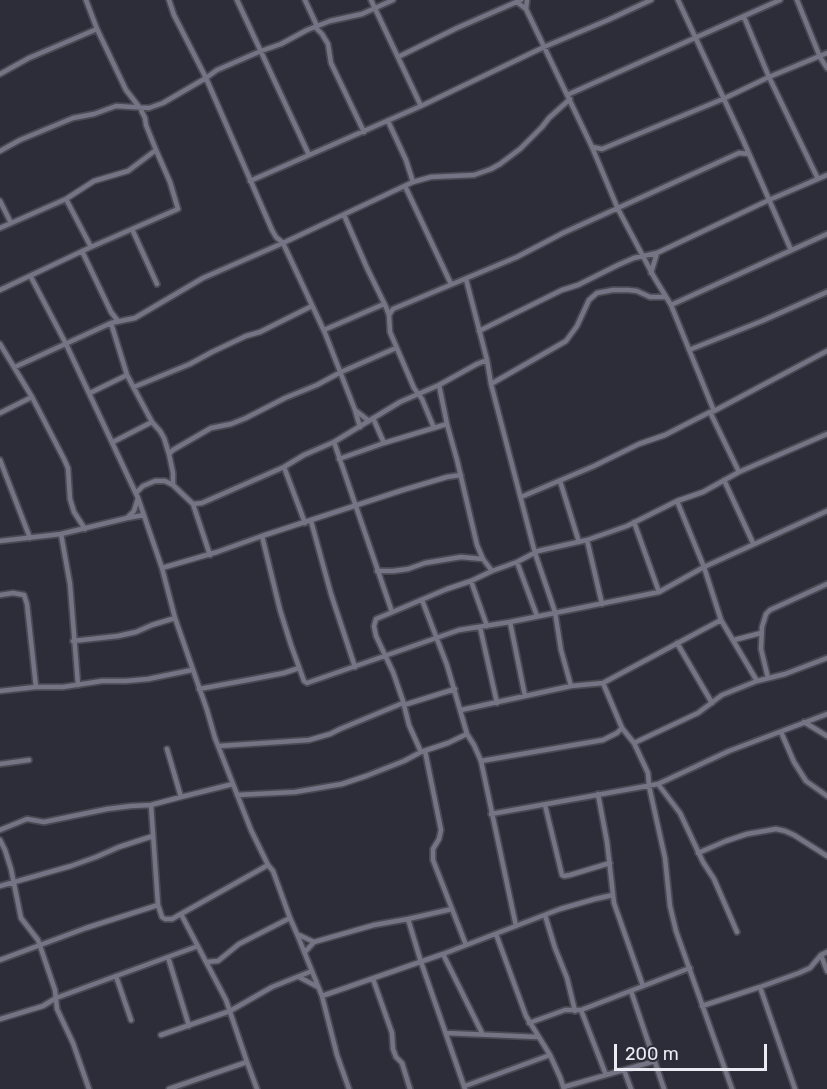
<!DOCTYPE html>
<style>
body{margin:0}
#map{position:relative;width:827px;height:1089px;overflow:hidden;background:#2d2c39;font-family:Rubik,sans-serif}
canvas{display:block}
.scale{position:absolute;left:614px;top:1044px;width:153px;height:27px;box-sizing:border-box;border:3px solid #ecebf4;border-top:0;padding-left:8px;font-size:18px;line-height:21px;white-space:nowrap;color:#ecebf4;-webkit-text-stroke:4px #2d2c39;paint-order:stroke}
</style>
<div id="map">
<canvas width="827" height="1089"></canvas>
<div class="scale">200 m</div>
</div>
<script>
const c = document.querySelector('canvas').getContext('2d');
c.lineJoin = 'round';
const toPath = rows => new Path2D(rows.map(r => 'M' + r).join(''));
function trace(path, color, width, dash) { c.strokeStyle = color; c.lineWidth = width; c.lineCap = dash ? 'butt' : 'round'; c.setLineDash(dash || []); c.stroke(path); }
const street = toPath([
 [169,0,174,15,206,78,272,230,276,237,283,243,325,333,355,410,360,427],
 [237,0,309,155],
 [305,0,317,26],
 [371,0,421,106],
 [678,0,743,140,791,250],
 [797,0,820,57,827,68],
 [517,2,526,9,592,147,618,209,654,277,671,305,714,411],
 [526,9,527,0],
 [744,17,769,77,818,179],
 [315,27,322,34,328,44,331,63,364,132],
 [398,57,457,28,521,0],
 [0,74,29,58,97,29],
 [567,95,780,0],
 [388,121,406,160,413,182],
 [592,147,602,149,723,99,769,77,827,53],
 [0,151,20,140,73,118,94,114,116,106,149,108,163,103,206,78,217,70,261,51,281,44,307,30,330,21,362,14,393,0],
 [250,181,421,106,544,47,608,20,651,0],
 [405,186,451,284],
 [66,199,91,247],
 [0,201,11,223],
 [344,215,367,268,386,307,389,315,390,332,414,388,422,399,434,428],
 [0,228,66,199,94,181,128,171,156,150],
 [132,229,157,284],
 [82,251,111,312,118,321],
 [651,273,657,253],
 [31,277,66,344,138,498,162,568,175,618,207,710,215,738,251,830,268,865,273,871,290,918,297,934,322,996,337,1055,349,1089],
 [466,279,487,360,491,384,535,553,555,612,561,650,571,686],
 [0,290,91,247,178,209,170,182,156,150,146,125,145,118,140,108,126,90,97,29,86,0],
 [671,305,827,234],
 [389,315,393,309,517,257,563,233,739,153,749,154],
 [111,323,127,375,152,422,160,431,164,438,169,454,173,450,211,428,231,424,246,418,285,398,317,385,341,372,396,348],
 [324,330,384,304],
 [479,331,562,290,578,285,618,265,634,258,657,253,769,200,827,175],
 [0,344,32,397,64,459,68,468,70,499,74,512,85,529],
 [689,350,762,321,827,292],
 [15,367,111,323,135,318,203,278,283,243,413,182,431,177,474,175,491,169,500,164,520,149,542,127,549,118,570,99],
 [491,384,566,341,577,326,589,300,597,293,613,290,628,290,637,291,650,297,666,297],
 [439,385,447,424,457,460,477,545,483,559,492,571],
 [134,387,190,364,212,352,246,336,260,332,312,306],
 [90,393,127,375],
 [355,410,369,421],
 [710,412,739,472],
 [0,413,32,397],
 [373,418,384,443],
 [113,442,152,422],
 [334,442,392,612],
 [169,454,173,473,173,485],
 [339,459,384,443,447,424],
 [0,460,30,538],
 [284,467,305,523],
 [724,480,753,543],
 [560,481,579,542],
 [136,493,143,486,155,481,165,481,173,485,193,504],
 [521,497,594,466,639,444,665,435,710,412,714,411,827,351],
 [677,501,704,567,721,620,757,681],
 [127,518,134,511,138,498],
 [311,521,331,594,355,667],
 [634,522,659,592],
 [61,534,70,584,78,685],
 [262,536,280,610,291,645,304,681,307,683,459,630,510,622,659,592,704,567,827,511],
 [587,540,602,604],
 [0,541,61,534,127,518,144,515],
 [210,555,193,504,202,503,284,467,304,455,334,442,400,402,439,385,477,364,487,360],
 [517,562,537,616],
 [162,568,217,552,262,536,403,490,447,477,461,475],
 [377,571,393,571,408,569,425,563,461,557,483,559],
 [471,581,487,626],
 [0,595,13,593,24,595,27,604,36,687],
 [422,600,447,665,467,734,474,745,481,761,516,926],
 [510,622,525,696],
 [480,627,497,703],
 [734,640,761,633],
 [73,641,118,636,136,632,152,625,175,618],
 [677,643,712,703],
 [768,678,761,649,762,627,766,614,770,610,827,584],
 [603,683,622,728,634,743,648,773,649,786,665,858,670,906,676,931,732,1089],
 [199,689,253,679,284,673,299,668],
 [0,691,36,687,63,687,102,681,126,681,148,679,192,670],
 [404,705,455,689],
 [461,710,571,686,603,683,721,620],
 [804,722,827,736],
 [781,732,794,762,806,781,827,796],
 [634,743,698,713,722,695,757,681,785,674,827,658],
 [219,746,309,740,330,734,340,729,403,703],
 [167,749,181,797],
 [425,751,441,830,439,839,433,849,433,860,466,945],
 [421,752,409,725,403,701,393,672,376,636,374,626,376,619,447,589,471,581,492,571,517,562,538,551,587,540,627,526,677,501,703,492,739,472,827,434],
 [481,761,603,740,617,733,622,728],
 [0,764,29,760],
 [658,784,680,813,703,862,714,879,737,932],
 [598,794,607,842,614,903,643,986],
 [237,795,295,792,342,784,366,776,404,761,421,752,448,743,467,734],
 [151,805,158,905,162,917,165,919,172,919,268,865],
 [545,805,562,875,564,876,570,875,610,863],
 [491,814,658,784,729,751,827,714],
 [0,830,27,819,44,822,107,809,131,806,151,805,181,797,233,784],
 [0,840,5,850,11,869,21,918,38,940,55,990,57,1009,73,1043,89,1089],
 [698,853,726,841,747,834,776,829,785,831,794,835,827,856],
 [0,886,71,866,96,857,119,847,153,836],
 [181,914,226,1000,247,1062,257,1089],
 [545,915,555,948,567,978,575,1011],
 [408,919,421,962,465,1089],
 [297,934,314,942],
 [496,934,526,1016,550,1055,560,1077,564,1089],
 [305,952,314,942,374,925,408,919,452,909],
 [443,954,482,1033],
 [821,955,827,971],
 [168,957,189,1026],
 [0,960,86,928,158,905],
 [206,962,218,961,239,944,290,918],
 [116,976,131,1020],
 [299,977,318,987],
 [373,979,392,1033,393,1049,396,1057,402,1063,410,1089],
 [760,987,795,1089],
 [631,991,664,1089],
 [322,996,443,954,560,909,595,899,613,895],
 [702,1006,760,987,799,973,810,968,821,955,827,952],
 [581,1010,606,1075],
 [0,1019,43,1006,56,998,198,946],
 [529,1023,565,1010,581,1010,690,968],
 [446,1033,538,1037],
 [161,1035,230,1011,272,987,312,971],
 [624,1070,631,1089],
 [465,1086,550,1055],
 [564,1087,655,1061],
 [169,1089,247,1062]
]);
trace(street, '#494853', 8);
trace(street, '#757484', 4.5);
</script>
